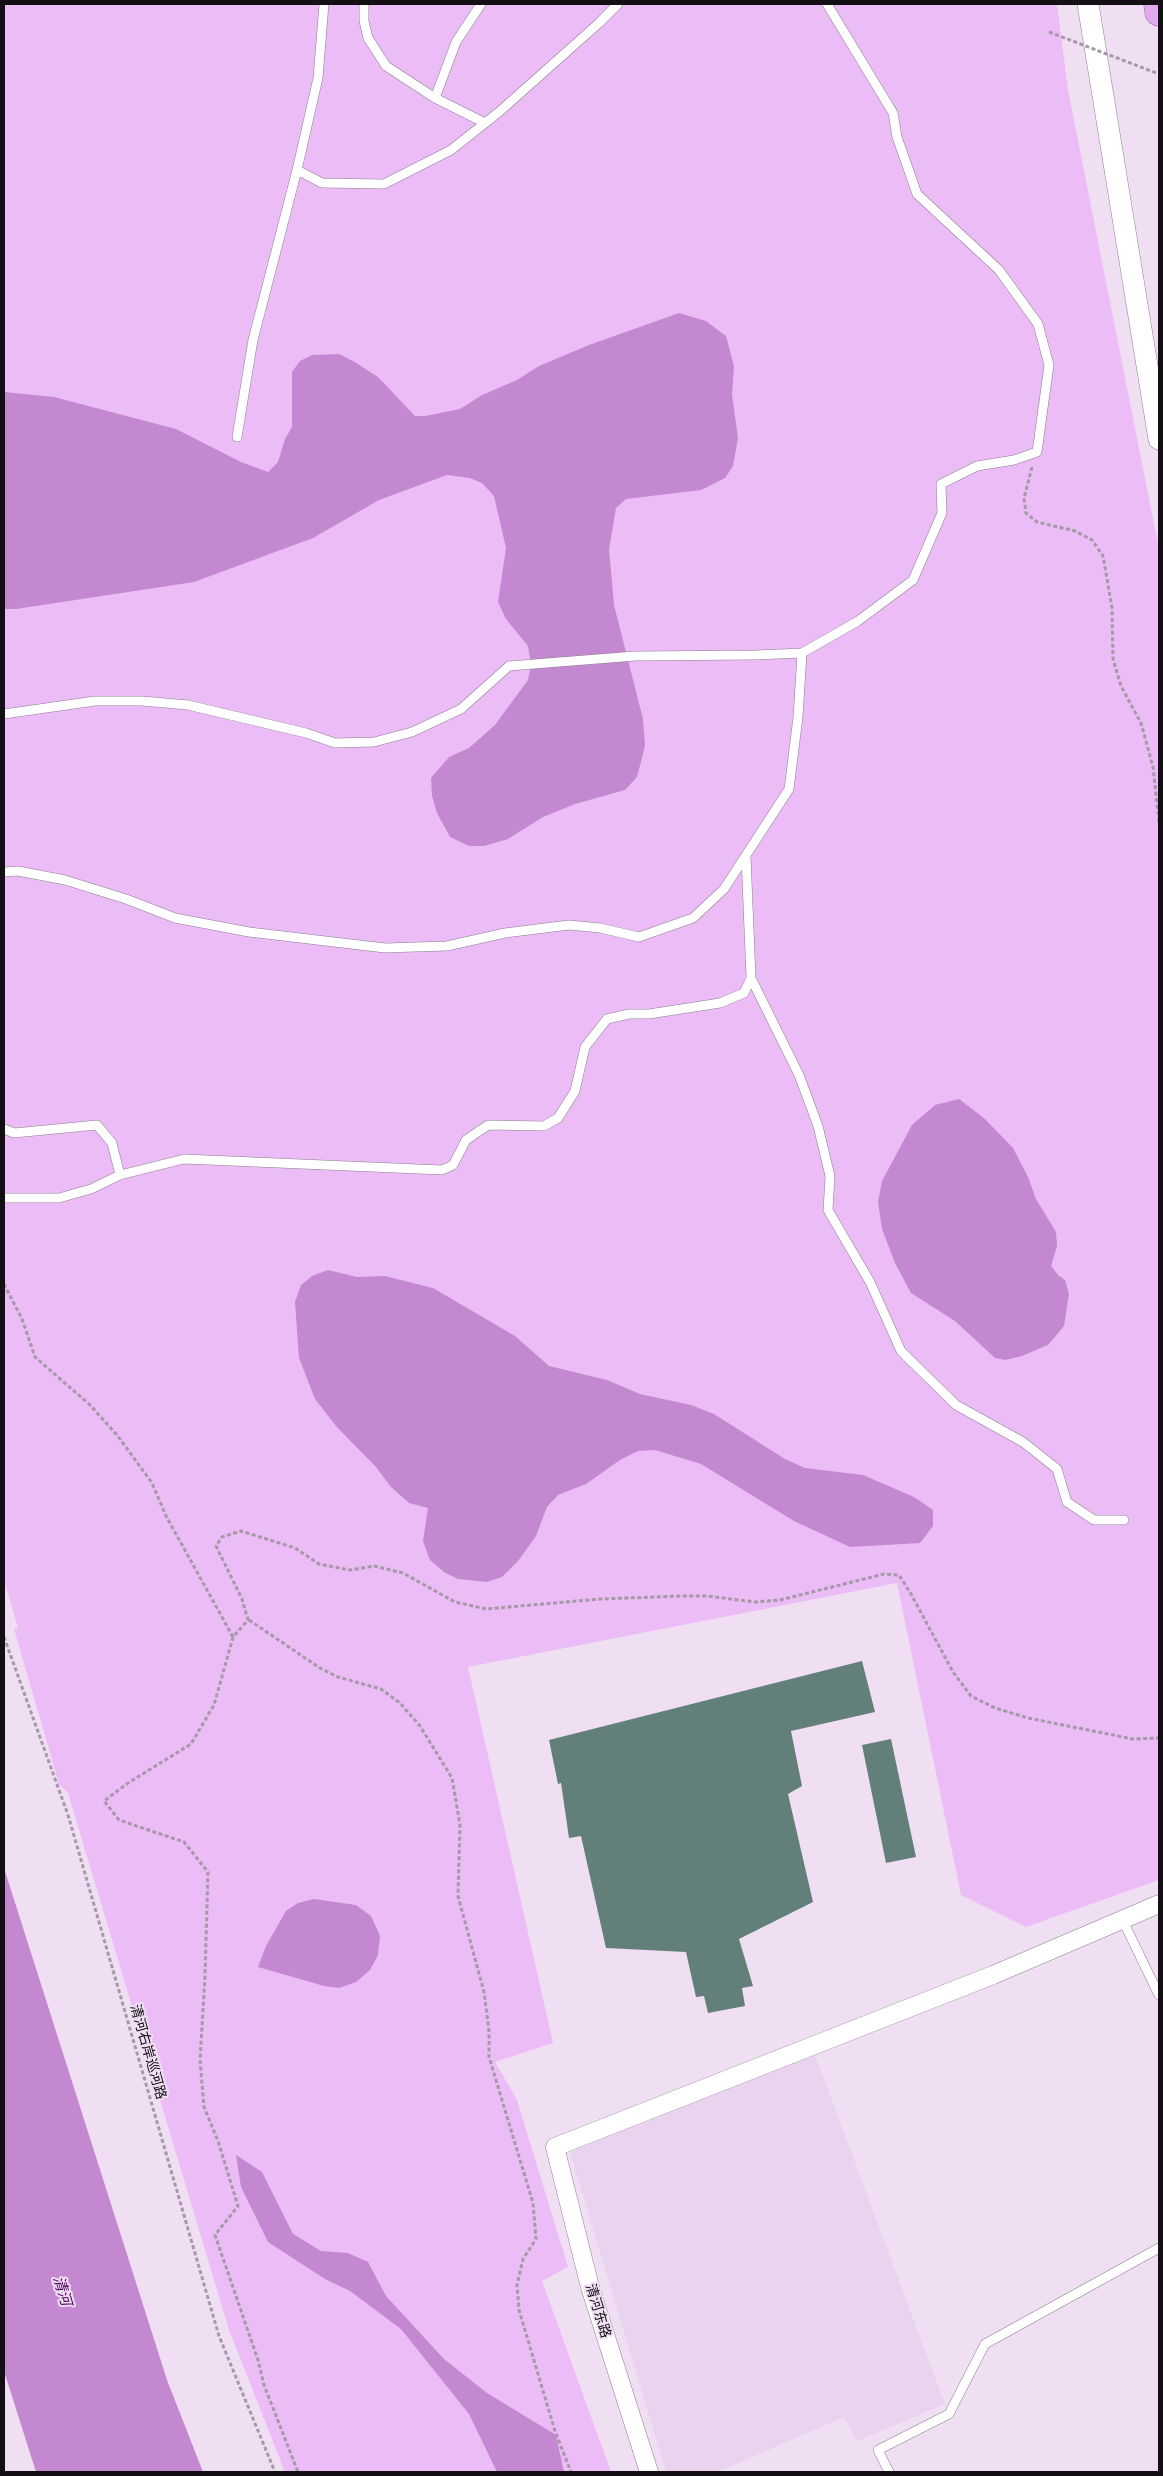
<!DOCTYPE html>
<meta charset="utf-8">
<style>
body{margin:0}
#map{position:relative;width:1163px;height:2476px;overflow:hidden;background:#f0dff3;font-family:Raleway,sans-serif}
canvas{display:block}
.frame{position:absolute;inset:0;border:5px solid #140e15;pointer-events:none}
</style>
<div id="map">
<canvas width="1163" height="2476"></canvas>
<div class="frame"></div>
</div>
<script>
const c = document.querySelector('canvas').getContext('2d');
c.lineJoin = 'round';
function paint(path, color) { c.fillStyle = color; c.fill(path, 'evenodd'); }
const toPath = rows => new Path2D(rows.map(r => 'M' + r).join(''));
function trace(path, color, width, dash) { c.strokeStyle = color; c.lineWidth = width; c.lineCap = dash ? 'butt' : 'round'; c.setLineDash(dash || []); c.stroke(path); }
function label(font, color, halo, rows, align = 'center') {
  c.font = font + ' Raleway,"Noto Sans SC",sans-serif'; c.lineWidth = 4; c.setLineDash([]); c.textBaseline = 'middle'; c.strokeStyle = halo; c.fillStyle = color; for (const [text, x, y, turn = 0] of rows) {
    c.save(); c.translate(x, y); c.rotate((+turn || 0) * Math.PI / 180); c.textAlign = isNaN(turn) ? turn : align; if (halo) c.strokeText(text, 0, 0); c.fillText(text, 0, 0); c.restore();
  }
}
const built = toPath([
 [815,2055,945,2404,857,2441,844,2417,718,2472,666,2472,570,2152]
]);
const green = toPath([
 [4,4,1057,4,1068,90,1159,549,1159,1880,1026,1927,961,1895,897,1583,468,1667,553,2043,495,2062,517,2100,568,2267,542,2281,611,2472,285,2472,229,2330,68,1793,59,1784,14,1629,18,1628,4,1580]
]);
const water = toPath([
 [679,313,706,321,726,336,734,366,732,395,738,438,733,466,725,478,701,490,626,499,616,508,609,549,614,605,643,719,645,746,637,777,625,790,575,804,543,817,508,839,484,846,469,846,450,837,437,813,432,796,431,778,449,757,469,748,495,725,528,680,531,665,528,646,506,619,498,602,506,548,494,496,482,483,470,478,447,475,379,500,313,538,194,582,16,609,4,609,4,392,54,397,176,429,241,462,268,472,278,462,285,439,292,427,292,372,300,361,312,355,339,354,353,361,378,377,415,416,425,416,460,409,482,395,517,380,539,366,589,345],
 [959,1099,985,1119,1013,1148,1028,1177,1036,1199,1056,1232,1057,1246,1051,1266,1058,1275,1065,1280,1069,1294,1064,1326,1048,1345,1022,1356,1005,1360,995,1358,955,1321,911,1293,895,1263,882,1229,878,1202,882,1181,912,1125,935,1105],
 [328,1270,357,1277,385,1276,433,1288,515,1336,549,1366,607,1380,640,1394,691,1405,714,1414,785,1459,805,1468,863,1475,914,1497,933,1510,933,1526,920,1543,850,1547,794,1521,701,1464,655,1450,638,1451,620,1460,586,1484,558,1495,547,1507,536,1536,518,1561,502,1577,487,1582,458,1579,444,1572,430,1560,423,1541,428,1508,409,1503,391,1487,376,1467,336,1426,315,1399,299,1358,295,1302,301,1285,312,1276],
 [4,1868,167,2380,203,2472,36,2472,4,2371],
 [314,1899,356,1905,371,1916,380,1936,378,1955,370,1970,356,1982,339,1988,324,1986,258,1967,266,1946,286,1911,298,1903],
 [236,2155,262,2172,293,2234,321,2251,348,2253,368,2262,386,2296,444,2359,487,2393,556,2435,564,2472,497,2472,469,2414,401,2329,350,2291,325,2279,268,2242,241,2187]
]);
const building = toPath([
 [862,1661,875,1712,791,1731,802,1786,788,1794,813,1902,739,1939,753,1986,742,1988,745,2006,708,2013,704,1996,696,1997,686,1952,606,1948,581,1836,569,1838,561,1783,558,1784,549,1740],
 [891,1739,916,1857,886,1863,862,1745]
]);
const path = toPath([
 [1032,467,1024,498,1026,513,1037,522,1075,531,1092,540,1103,556,1112,608,1113,659,1121,686,1141,723,1153,767,1159,821],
 [4,1284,22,1319,35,1357,90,1405,117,1435,152,1483,166,1516,233,1637,248,1620,242,1599,216,1546,222,1537,241,1531,295,1548,319,1564,350,1570,374,1566,403,1573,455,1602,486,1609,600,1599,682,1596,707,1596,755,1602,780,1600,884,1574,899,1575,911,1594,953,1672,971,1696,995,1708,1028,1718,1133,1739,1159,1738],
 [249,1620,320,1668,338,1677,381,1689,400,1703,420,1726,452,1778,460,1825,458,1896,484,1992,489,2030,489,2057,533,2203,536,2239,523,2259,517,2285,519,2310,555,2431,571,2472],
 [4,1637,68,1815,219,2336,275,2472],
 [233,1637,214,1705,191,1744,128,1783,104,1801,119,1820,184,1842,208,1872,205,1976,200,2060,204,2107,218,2141,238,2206,215,2235,258,2360,264,2385,298,2472]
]);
const service = toPath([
 [324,4,318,78,297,170,322,183,384,184,451,150,499,112,599,23,618,4],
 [364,4,364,21,368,38,386,66,435,98,485,123],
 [435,98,456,42,481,4],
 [237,437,253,340,297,170],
 [4,714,95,701,142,701,188,705,306,733,335,743,374,742,412,732,461,709,509,666,635,656,756,655,802,653,858,621,913,580,942,513,941,484,977,466,1014,460,1037,452,1049,365,1038,324,999,270,917,194,897,137,893,113,827,4],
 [4,872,18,871,65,880,126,899,175,918,249,932,385,948,447,946,505,933,569,925,600,928,639,937,693,918,724,889,789,789,798,717,802,653],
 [751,978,799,1075,818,1126,830,1176,828,1210,870,1282,901,1351,956,1405,1023,1442,1057,1469,1067,1502,1094,1520,1124,1520],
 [4,1129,14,1133,97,1125,112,1143,120,1175,91,1189,59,1198,4,1198],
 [120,1175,184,1159,442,1170,453,1165,466,1140,488,1125,544,1126,558,1118,575,1091,585,1047,607,1019,629,1014,649,1014,720,1003,744,993,751,978,746,856],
 [1122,1919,1159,1995],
 [889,2472,878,2450,949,2414,985,2344,1159,2248]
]);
const minor = toPath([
 [649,2472,590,2287,555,2147,993,1975,1159,1904]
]);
const tertiary = toPath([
 [1088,4,1159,439]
]);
const motorway = toPath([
 [1158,4,1159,12]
]);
const pathBridge = toPath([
 [1049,32,1159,74]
]);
const streetNames = [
 ["清河右岸巡河路",148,2052,74],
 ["清河东路",598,2311,73]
];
const waterNames = [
 ["清河",62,2291,73]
];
paint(built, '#e9d3ee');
paint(green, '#ecbcf6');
paint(water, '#c488d1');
paint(building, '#637f79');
trace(service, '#8c7d90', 10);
trace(minor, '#8c7d90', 19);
trace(tertiary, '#8c7d90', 22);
trace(motorway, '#9b73a3', 29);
trace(path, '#a598a8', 3, [4, 2.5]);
trace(service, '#fff', 9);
trace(minor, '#fff', 18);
trace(tertiary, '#fff', 21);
trace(motorway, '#e3a9ef', 28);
trace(pathBridge, '#a598a8', 3, [4, 2.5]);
label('14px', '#140e15', '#f0dff3', streetNames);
label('italic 15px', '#550564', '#f0dff3', waterNames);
</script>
